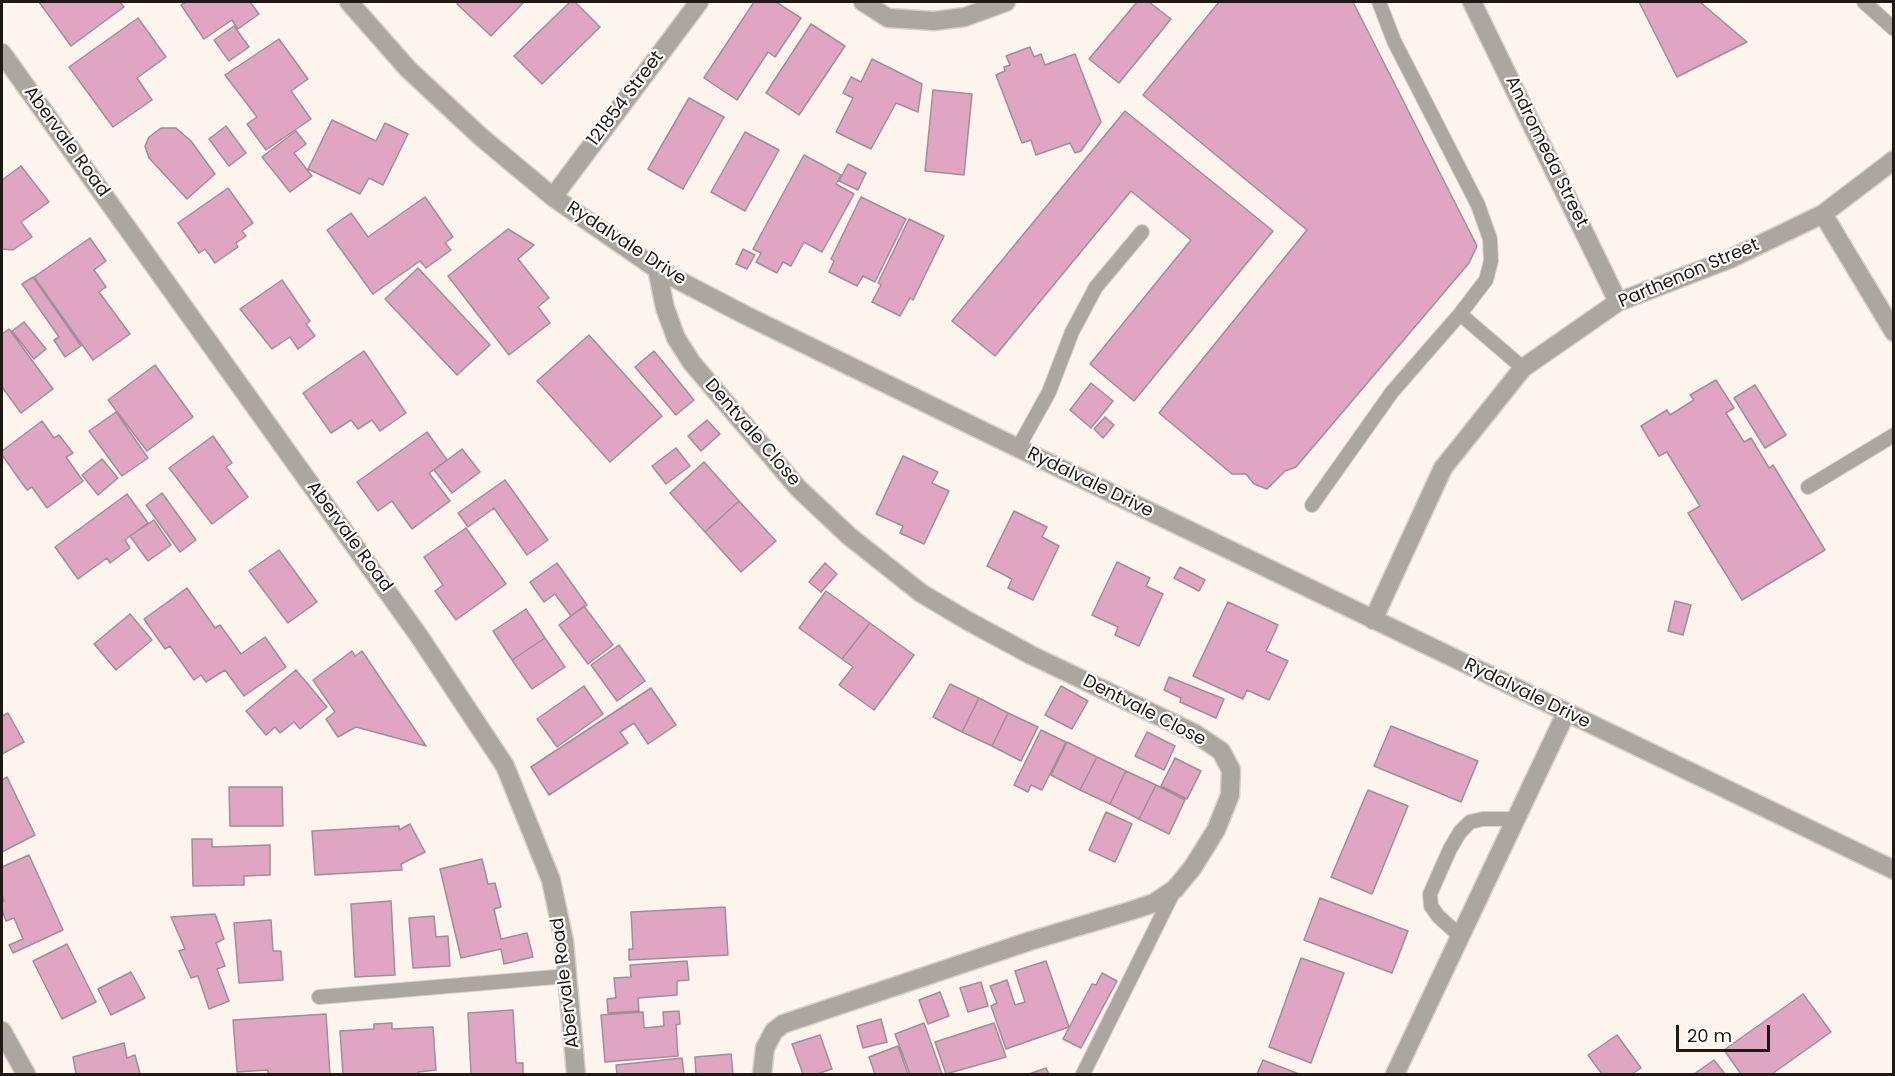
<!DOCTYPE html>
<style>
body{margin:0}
#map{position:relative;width:1895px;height:1076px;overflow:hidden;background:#fdf4ee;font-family:Poppins,sans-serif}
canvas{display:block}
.frame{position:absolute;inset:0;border:3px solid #1f1916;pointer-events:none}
.scale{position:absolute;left:1676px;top:1025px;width:94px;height:27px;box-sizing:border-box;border:3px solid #1f1916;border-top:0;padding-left:8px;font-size:18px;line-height:21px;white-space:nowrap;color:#1f1916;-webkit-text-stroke:4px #fff;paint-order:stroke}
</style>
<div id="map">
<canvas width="1895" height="1076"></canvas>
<div class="frame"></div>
<div class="scale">20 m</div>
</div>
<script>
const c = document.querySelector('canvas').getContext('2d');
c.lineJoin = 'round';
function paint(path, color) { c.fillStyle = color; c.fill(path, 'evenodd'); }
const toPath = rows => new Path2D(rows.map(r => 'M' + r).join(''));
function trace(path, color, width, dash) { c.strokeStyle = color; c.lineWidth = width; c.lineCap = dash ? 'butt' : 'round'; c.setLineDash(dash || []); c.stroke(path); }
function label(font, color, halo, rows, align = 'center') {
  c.font = font + ' Poppins,sans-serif'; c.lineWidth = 4.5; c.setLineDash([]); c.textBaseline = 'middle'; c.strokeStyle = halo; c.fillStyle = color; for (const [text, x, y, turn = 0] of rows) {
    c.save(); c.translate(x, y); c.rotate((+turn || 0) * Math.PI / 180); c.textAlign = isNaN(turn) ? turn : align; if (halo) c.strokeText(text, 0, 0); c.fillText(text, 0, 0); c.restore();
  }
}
const building = toPath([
 [39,2,120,2,124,7,71,46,39,2],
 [186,2,250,2,259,14,238,29,232,20,204,39,181,5,186,2],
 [459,2,524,2,491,36,457,4,459,2],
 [570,2,575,2,600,27,542,84,514,56,570,2],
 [754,2,776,2,801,18,775,57,768,52,737,100,704,78,754,2],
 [1137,2,1149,2,1171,19,1119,83,1089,59,1137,2],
 [1219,2,1353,2,1477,246,1469,263,1296,467,1285,471,1267,489,1254,484,1246,474,1232,474,1159,413,1307,230,1143,95,1219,2],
 [1639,2,1700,2,1747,42,1677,77,1639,2],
 [138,18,166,57,137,78,152,100,113,127,69,67,138,18],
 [811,24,845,46,799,115,766,93,811,24],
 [234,26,249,47,229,61,214,40,234,26],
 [279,39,308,79,291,91,311,119,266,150,247,124,257,117,225,75,279,39],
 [1030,47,1034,57,1041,54,1045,65,1075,54,1101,122,1081,151,1075,153,1070,143,1036,155,1031,140,1022,143,996,75,1005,71,1004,67,1010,65,1006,56,1030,47],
 [872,59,922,84,918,112,896,103,871,149,836,132,853,98,843,93,851,77,861,82,872,59],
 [933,90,972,94,964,175,925,171,933,90],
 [689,98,724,117,683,189,648,169,689,98],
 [1125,111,1273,231,1134,401,1090,364,1191,240,1131,191,995,356,952,321,1125,111],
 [332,120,376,141,385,123,408,134,383,185,369,178,360,194,308,169,332,120],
 [226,126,246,153,229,166,209,139,226,126],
 [161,128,176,128,191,141,215,174,187,199,149,158,145,146,149,137,161,128],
 [296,131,306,144,294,153,312,176,290,192,262,157,296,131],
 [745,132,779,150,745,211,711,192,745,132],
 [804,155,841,175,836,184,854,194,822,252,804,242,791,266,783,262,777,273,756,262,761,253,753,249,804,155],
 [848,164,866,173,858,190,839,181,848,164],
 [21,166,49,202,21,222,32,237,13,250,2,249,2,180,21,166],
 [228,188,253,223,242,231,246,236,236,243,238,247,215,263,205,249,199,253,178,223,228,188],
 [425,197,453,237,445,243,451,250,426,268,420,261,373,294,327,230,351,213,368,237,425,197],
 [861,197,906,219,875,282,863,276,857,286,829,272,834,261,831,259,861,197],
 [909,219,944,236,913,300,910,298,900,316,872,302,881,285,878,283,909,219],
 [508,229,534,245,518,259,549,298,538,307,550,323,509,355,448,276,508,229],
 [90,238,106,261,94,270,106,287,99,292,130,334,93,360,34,277,90,238],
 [743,249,755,255,747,269,736,264,743,249],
 [418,268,490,345,457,375,385,299,418,268],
 [33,277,81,346,65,357,54,340,59,337,22,284,33,277],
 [282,280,310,321,306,324,315,336,298,349,290,337,272,349,240,309,282,280],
 [24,322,46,349,34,359,12,331,24,322],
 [9,329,53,389,21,413,2,387,2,334,9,329],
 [589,335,662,416,610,462,537,381,589,335],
 [364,351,406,413,380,431,372,420,358,429,351,420,331,433,303,393,364,351],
 [654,351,694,400,676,415,635,367,654,351],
 [155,365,193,417,147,451,108,400,155,365],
 [1716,380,1734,408,1726,413,1744,442,1751,438,1769,468,1773,465,1825,550,1742,600,1688,513,1700,506,1667,452,1659,456,1641,426,1667,410,1670,415,1694,400,1690,395,1716,380],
 [1091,383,1113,401,1091,428,1070,410,1091,383],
 [1755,385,1786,435,1765,448,1734,398,1755,385],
 [116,412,148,458,122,476,89,431,116,412],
 [1105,417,1114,425,1103,438,1094,429,1105,417],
 [707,420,720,434,701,451,688,436,707,420],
 [42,421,54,438,59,435,73,453,66,457,83,481,47,508,32,487,27,490,2,455,2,451,42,421],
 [427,432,447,460,429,473,450,501,412,529,392,501,378,511,357,482,427,432],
 [213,436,232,463,226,467,248,497,212,524,169,468,213,436],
 [676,448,690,466,666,484,652,466,676,448],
 [462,449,480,472,452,493,434,470,462,449],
 [903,456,938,472,932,483,949,491,924,544,900,533,903,526,876,514,903,456],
 [102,459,118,478,98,495,82,475,102,459],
 [704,462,739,501,705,532,670,493,704,462],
 [505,480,548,540,527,555,494,508,468,527,458,513,505,480],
 [162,493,196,540,180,552,146,505,162,493],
 [127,494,148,523,125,540,130,548,110,563,107,558,78,579,55,547,127,494],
 [739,501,776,541,741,572,705,532,739,501],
 [1014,511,1047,527,1042,537,1059,546,1033,600,1008,588,1012,579,987,566,1014,511],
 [154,520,171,545,148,561,130,536,154,520],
 [466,528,506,584,456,620,435,591,443,585,424,557,466,528],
 [279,550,317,602,288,623,249,571,279,550],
 [1117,562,1150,578,1146,586,1163,594,1139,646,1115,635,1118,627,1092,615,1117,562],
 [557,563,587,605,571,616,555,594,544,602,530,582,557,563],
 [825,563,837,574,821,592,809,582,825,563],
 [1180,567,1205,580,1199,591,1174,578,1180,567],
 [187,588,215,628,220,625,241,654,265,637,286,667,244,696,225,670,206,682,201,675,194,680,170,646,165,649,144,619,187,588],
 [826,591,870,623,842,659,799,628,826,591],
 [1675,601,1691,605,1683,635,1668,631,1675,601],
 [1228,602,1278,625,1266,651,1288,661,1269,700,1247,690,1243,699,1193,676,1228,602],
 [584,606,613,645,588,664,559,625,584,606],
 [526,609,545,638,512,660,493,631,526,609],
 [130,614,152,640,116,670,94,644,130,614],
 [870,623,914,655,874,710,839,685,853,667,842,659,870,623],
 [545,638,565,667,532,689,512,660,545,638],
 [619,645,645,681,617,701,591,665,619,645],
 [352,651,355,656,362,651,426,746,356,727,338,737,326,719,335,712,313,680,352,651],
 [296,670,327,707,300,729,294,722,280,733,275,727,266,735,246,711,296,670],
 [1169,677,1224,699,1216,718,1180,702,1181,698,1164,690,1169,677],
 [950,684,979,698,962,732,933,717,950,684],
 [584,686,603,714,557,747,537,719,584,686],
 [1061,686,1088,701,1072,729,1045,715,1061,686],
 [651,688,676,725,648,744,634,723,620,732,628,743,549,795,531,767,651,688],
 [979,698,1008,713,992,746,962,732,979,698],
 [8,713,24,742,2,754,2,716,8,713],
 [1008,713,1038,727,1021,761,992,746,1008,713],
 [1391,726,1478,761,1461,802,1374,766,1391,726],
 [1041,730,1066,742,1042,790,1031,785,1028,792,1014,785,1041,730],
 [1147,732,1175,746,1164,770,1135,756,1147,732],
 [1067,742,1097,757,1080,790,1051,775,1067,742],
 [1097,757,1126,771,1110,804,1080,790,1097,757],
 [1175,758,1201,771,1187,799,1161,786,1175,758],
 [1126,771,1156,785,1139,819,1110,804,1126,771],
 [7,777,35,835,2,852,2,780,7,777],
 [1156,785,1185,800,1169,834,1139,819,1156,785],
 [229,787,282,787,283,826,230,826,229,787],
 [1368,790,1408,806,1372,894,1331,877,1368,790],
 [1106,812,1132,824,1115,862,1089,850,1106,812],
 [410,824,425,852,401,864,402,870,315,875,312,831,399,826,399,830,410,824],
 [192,839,212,839,212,847,270,845,270,875,244,876,244,885,193,886,192,839],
 [29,855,63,930,13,953,9,945,23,939,14,918,6,921,2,910,2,902,4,901,2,895,2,867,29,855],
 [482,859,488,884,495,883,501,907,494,909,501,939,527,933,533,957,504,964,501,949,461,958,440,869,482,859],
 [1320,898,1408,931,1392,973,1304,940,1320,898],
 [391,901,395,975,355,977,351,904,391,901],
 [725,907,728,955,629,960,629,949,633,949,631,912,725,907],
 [215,914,224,939,216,943,225,966,217,969,229,1001,209,1009,198,976,191,978,179,951,185,949,171,917,215,914],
 [434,916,436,937,448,936,450,966,413,968,409,918,434,916],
 [271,920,273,951,281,951,283,980,239,983,234,923,271,920],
 [67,944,96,1002,62,1019,33,961,67,944],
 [1301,958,1344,973,1311,1063,1269,1047,1301,958],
 [687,961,689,980,677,981,677,995,638,998,639,1011,608,1013,607,999,616,998,614,978,631,977,630,965,687,961],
 [1046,961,1069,1027,1006,1049,991,1006,997,1003,990,986,1007,980,1015,1005,1025,1002,1015,971,1046,961],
 [131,972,145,998,111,1015,98,989,131,972],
 [1102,973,1117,981,1081,1048,1063,1039,1092,984,1096,985,1102,973],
 [981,982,988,1006,968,1012,960,988,981,982],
 [940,992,949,1016,928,1024,919,1000,940,992],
 [1803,994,1831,1032,1772,1074,1741,1074,1724,1050,1803,994],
 [513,1010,516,1063,523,1063,523,1074,471,1074,468,1013,513,1010],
 [679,1011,680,1024,676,1025,678,1056,605,1062,601,1015,643,1012,644,1028,664,1026,663,1012,679,1011],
 [326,1014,330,1074,268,1074,268,1070,237,1072,233,1020,326,1014],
 [881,1019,887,1042,863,1048,857,1026,881,1019],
 [392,1023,392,1029,433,1027,436,1070,418,1072,418,1074,343,1074,340,1031,374,1029,374,1024,392,1023],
 [924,1023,942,1074,910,1074,895,1034,924,1023],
 [994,1023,1006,1057,946,1074,935,1042,994,1023],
 [820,1035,832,1069,817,1074,803,1074,792,1044,820,1035],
 [1617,1035,1641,1068,1632,1074,1602,1074,1588,1055,1617,1035],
 [124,1043,127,1058,135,1055,140,1074,76,1074,73,1057,124,1043],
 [898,1046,908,1074,875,1074,869,1057,898,1046],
 [731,1054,733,1074,696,1074,695,1057,731,1054],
 [682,1058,684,1074,617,1074,616,1065,682,1058],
 [1263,1060,1299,1074,1257,1074,1263,1060],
 [1714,1060,1725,1074,1694,1074,1714,1060],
 [1046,1068,1049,1074,1029,1074,1046,1068]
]);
const service = toPath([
 [1379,2,1394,41,1478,205,1490,239,1491,261,1486,280,1460,314,1523,368],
 [1864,2,1894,29],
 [1018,448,1049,392,1072,332,1096,287,1142,232],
 [1808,487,1894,435],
 [1312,505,1392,392,1460,314],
 [1461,937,1438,916,1431,906,1430,894,1450,849,1460,832,1470,822,1483,819,1518,819],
 [319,997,567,976],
 [1083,1074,1175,889]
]);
const minor = toPath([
 [349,2,408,69,481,137,553,197,657,269,747,316,1018,448,1894,870],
 [863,2,888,18,934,21,965,17,1006,2],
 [1472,2,1618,302],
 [2,53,419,636,505,766,551,880,564,941,576,1074],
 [553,197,699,2],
 [1823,214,1894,332],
 [657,269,665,308,676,338,692,363,798,488,849,536,921,593,968,621,1031,655,1194,733,1221,751,1231,770,1230,795,1216,830,1193,867,1175,889,1154,903,1130,911,1030,941,783,1024,774,1031,765,1048,762,1074],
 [1373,620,1443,468,1523,368,1618,302,1732,258,1823,214,1894,160],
 [2,1031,26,1074],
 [1395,1074,1566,713]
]);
const streetNames = [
 ["121854 Street",626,99,-53],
 ["Abervale Road",66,142,54],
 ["Andromeda Street",1546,152,64],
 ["Rydalvale Drive",626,244,33],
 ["Parthenon Street",1689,274,-23],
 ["Dentvale Close",752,433,49],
 ["Rydalvale Drive",1090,483,26],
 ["Abervale Road",349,537,54],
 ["Rydalvale Drive",1527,694,26],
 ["Dentvale Close",1144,711,27],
 ["Abervale Road",566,983,-97]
];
paint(building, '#dfa5c3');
trace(building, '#9f8f97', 1.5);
trace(service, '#d9d1cb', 16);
trace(minor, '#d9d1cb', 21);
trace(service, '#aca6a1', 14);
trace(minor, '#aca6a1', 18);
label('18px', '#1f1916', '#fff', streetNames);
</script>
